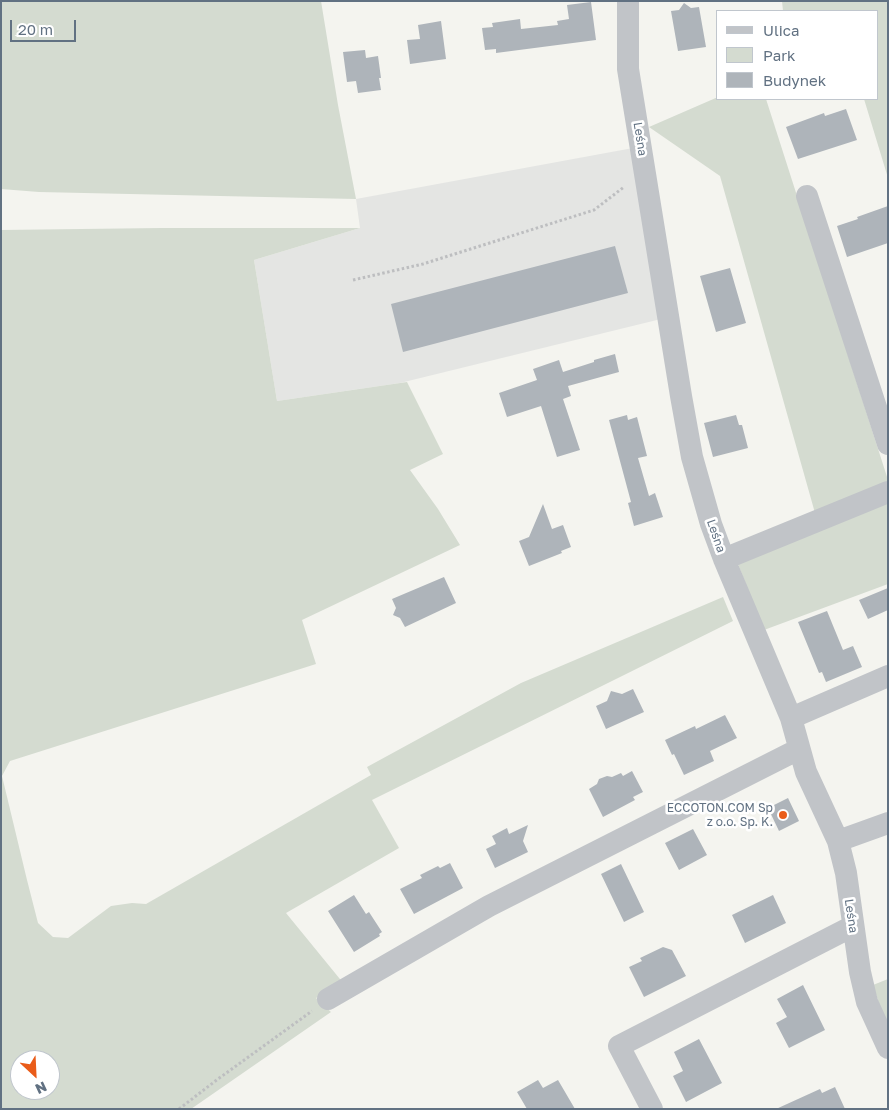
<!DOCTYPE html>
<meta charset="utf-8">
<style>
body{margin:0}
#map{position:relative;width:889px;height:1110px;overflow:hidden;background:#f4f4ef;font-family:"Golos Text",sans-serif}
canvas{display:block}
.frame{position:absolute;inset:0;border:2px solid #617182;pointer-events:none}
.legend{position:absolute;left:716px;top:10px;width:162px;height:90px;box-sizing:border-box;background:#fff;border:1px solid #c0c6cd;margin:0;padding:6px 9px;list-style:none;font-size:15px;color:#617182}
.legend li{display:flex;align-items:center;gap:10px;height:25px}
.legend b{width:25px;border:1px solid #c0c6cd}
.north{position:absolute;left:10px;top:1050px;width:50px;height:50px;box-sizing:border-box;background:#fff;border:1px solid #c0c6cd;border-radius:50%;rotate:155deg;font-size:14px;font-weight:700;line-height:20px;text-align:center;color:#617182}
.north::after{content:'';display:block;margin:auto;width:18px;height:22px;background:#ea5c19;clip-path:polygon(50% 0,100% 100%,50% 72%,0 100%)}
.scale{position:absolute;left:10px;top:20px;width:66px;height:22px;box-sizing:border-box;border:2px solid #617182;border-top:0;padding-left:6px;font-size:15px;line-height:18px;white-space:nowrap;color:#617182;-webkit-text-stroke:4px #fff;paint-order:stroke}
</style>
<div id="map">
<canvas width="889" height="1110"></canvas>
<div class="frame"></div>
<ul class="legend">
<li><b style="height:6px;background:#c1c4c8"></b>Ulica</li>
<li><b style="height:14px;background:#d4dbd0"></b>Park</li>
<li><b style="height:14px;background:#aeb4ba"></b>Budynek</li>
</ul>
<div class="north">N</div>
<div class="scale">20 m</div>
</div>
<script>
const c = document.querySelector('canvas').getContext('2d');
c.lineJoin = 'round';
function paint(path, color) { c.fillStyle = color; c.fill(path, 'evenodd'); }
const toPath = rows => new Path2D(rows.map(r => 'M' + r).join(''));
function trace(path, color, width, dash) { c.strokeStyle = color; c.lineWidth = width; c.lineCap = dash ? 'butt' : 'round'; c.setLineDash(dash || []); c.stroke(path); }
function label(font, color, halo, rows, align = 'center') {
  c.font = font + ' "Golos Text",sans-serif'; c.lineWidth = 5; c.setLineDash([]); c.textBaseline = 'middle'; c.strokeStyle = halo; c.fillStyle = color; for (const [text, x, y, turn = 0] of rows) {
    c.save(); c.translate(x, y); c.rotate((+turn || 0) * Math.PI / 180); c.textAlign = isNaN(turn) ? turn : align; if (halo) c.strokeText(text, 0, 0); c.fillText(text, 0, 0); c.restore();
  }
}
const built = toPath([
 [633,148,661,319,400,383,277,401,254,260,360,228,356,199]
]);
const green = toPath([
 [1,1,321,1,338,105,356,199,39,192,1,189],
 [782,1,888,1,888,178,864,99,878,99,878,11,783,11],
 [718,97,718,99,766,99,888,480,888,484,815,513,720,176,649,127],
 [161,228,360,228,254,260,277,401,407,382,443,454,410,470,438,509,460,545,302,620,316,664,10,761,2,776,27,880,38,923,53,937,68,938,111,906,132,903,146,904,371,775,367,767,521,683,723,597,733,621,372,800,399,848,286,913,344,984,316,998,331,1012,191,1109,1,1109,1,230],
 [20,1060,50,1060,50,1090,20,1090],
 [888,502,888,584,764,630,738,564],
 [888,979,888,1024,881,1010,873,985]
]);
const building = toPath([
 [591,2,596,40,496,53,496,49,485,50,482,28,493,27,492,23,520,19,521,29,558,25,557,21,569,19,567,5],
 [684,3,691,8,699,7,706,47,678,51,671,11,679,10],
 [441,21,446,59,410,64,407,40,420,39,418,25],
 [365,50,366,58,378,56,381,78,379,78,381,90,358,93,356,81,347,82,343,52],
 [846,109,857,140,798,159,786,127,824,113,825,116],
 [888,206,888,243,847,257,837,226,858,219,857,217],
 [615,246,628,293,403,352,391,304],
 [730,268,746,323,716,332,700,276],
 [615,354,619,372,568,386,571,396,563,399,580,450,557,457,541,406,507,417,499,393,537,380,533,369,559,360,563,372,594,362,594,360],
 [627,415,628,420,637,417,647,456,638,458,649,496,655,493,663,517,634,526,628,503,631,502,609,420],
 [736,415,739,425,742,425,748,448,713,457,704,423],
 [543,504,552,529,563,525,571,547,561,551,562,553,529,566,519,541,529,537],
 [444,577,456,603,405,627,400,618,393,615,396,608,392,599],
 [888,588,888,610,868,619,859,600],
 [827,611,843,650,853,646,862,667,826,682,822,672,819,673,798,622],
 [633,689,644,712,606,729,596,706,607,701,611,691,622,694],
 [725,715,737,738,710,751,714,761,684,775,674,754,672,755,665,740,695,726,696,729],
 [632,771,643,792,633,797,635,800,603,817,589,789,597,784,599,779,607,776,612,777,621,773,623,776],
 [788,798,799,821,779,831,768,808],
 [528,825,523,841,528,852,495,868,486,849,496,844,492,836,507,828,509,834],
 [693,829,707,855,679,870,665,843],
 [450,863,463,888,414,914,400,889,422,878,420,875,438,866,440,868],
 [621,864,644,912,624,922,601,874],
 [354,895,366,914,369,912,382,932,379,934,380,936,354,952,328,911],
 [773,895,786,923,745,943,732,915],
 [663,947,672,950,686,976,644,997,629,967,642,961,640,958],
 [803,985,825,1030,789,1048,776,1023,787,1017,777,999],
 [699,1039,722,1083,686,1102,673,1076,683,1071,674,1052],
 [538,1080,543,1088,558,1080,575,1109,527,1109,517,1092],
 [835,1087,845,1109,776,1109,820,1089,822,1093]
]);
const path = toPath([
 [353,280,423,264,594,210,624,187],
 [179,1109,218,1079,312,1011]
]);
const minor = toPath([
 [628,1,628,69,681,396,692,457,711,524,724,559,791,718,806,772,838,841,846,873,860,972,867,1002,888,1048],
 [807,196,888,444],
 [724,559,888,492],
 [791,718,888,676],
 [838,841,888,823],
 [328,999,489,906,799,749],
 [652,1109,619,1046,853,926]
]);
const markers = [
 [783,815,5,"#ea5c19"]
];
const streetNames = [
 ["Leśna",640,139,81],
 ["Leśna",716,536,71],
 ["Leśna",851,916,82]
];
const poiNames = [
 ["ECCOTON.COM Sp",773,808],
 ["z o.o. Sp. K.",773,822]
];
paint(built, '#e4e5e3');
paint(green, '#d4dbd0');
paint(building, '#aeb4ba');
trace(path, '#bdbec0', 3, [2.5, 2.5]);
trace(minor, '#c1c4c8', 22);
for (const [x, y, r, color] of markers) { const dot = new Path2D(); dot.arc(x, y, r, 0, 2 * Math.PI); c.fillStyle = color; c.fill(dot); trace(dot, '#fff', 2); }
label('12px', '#617182', '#fff', streetNames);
label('12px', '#617182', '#fff', poiNames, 'right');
</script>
